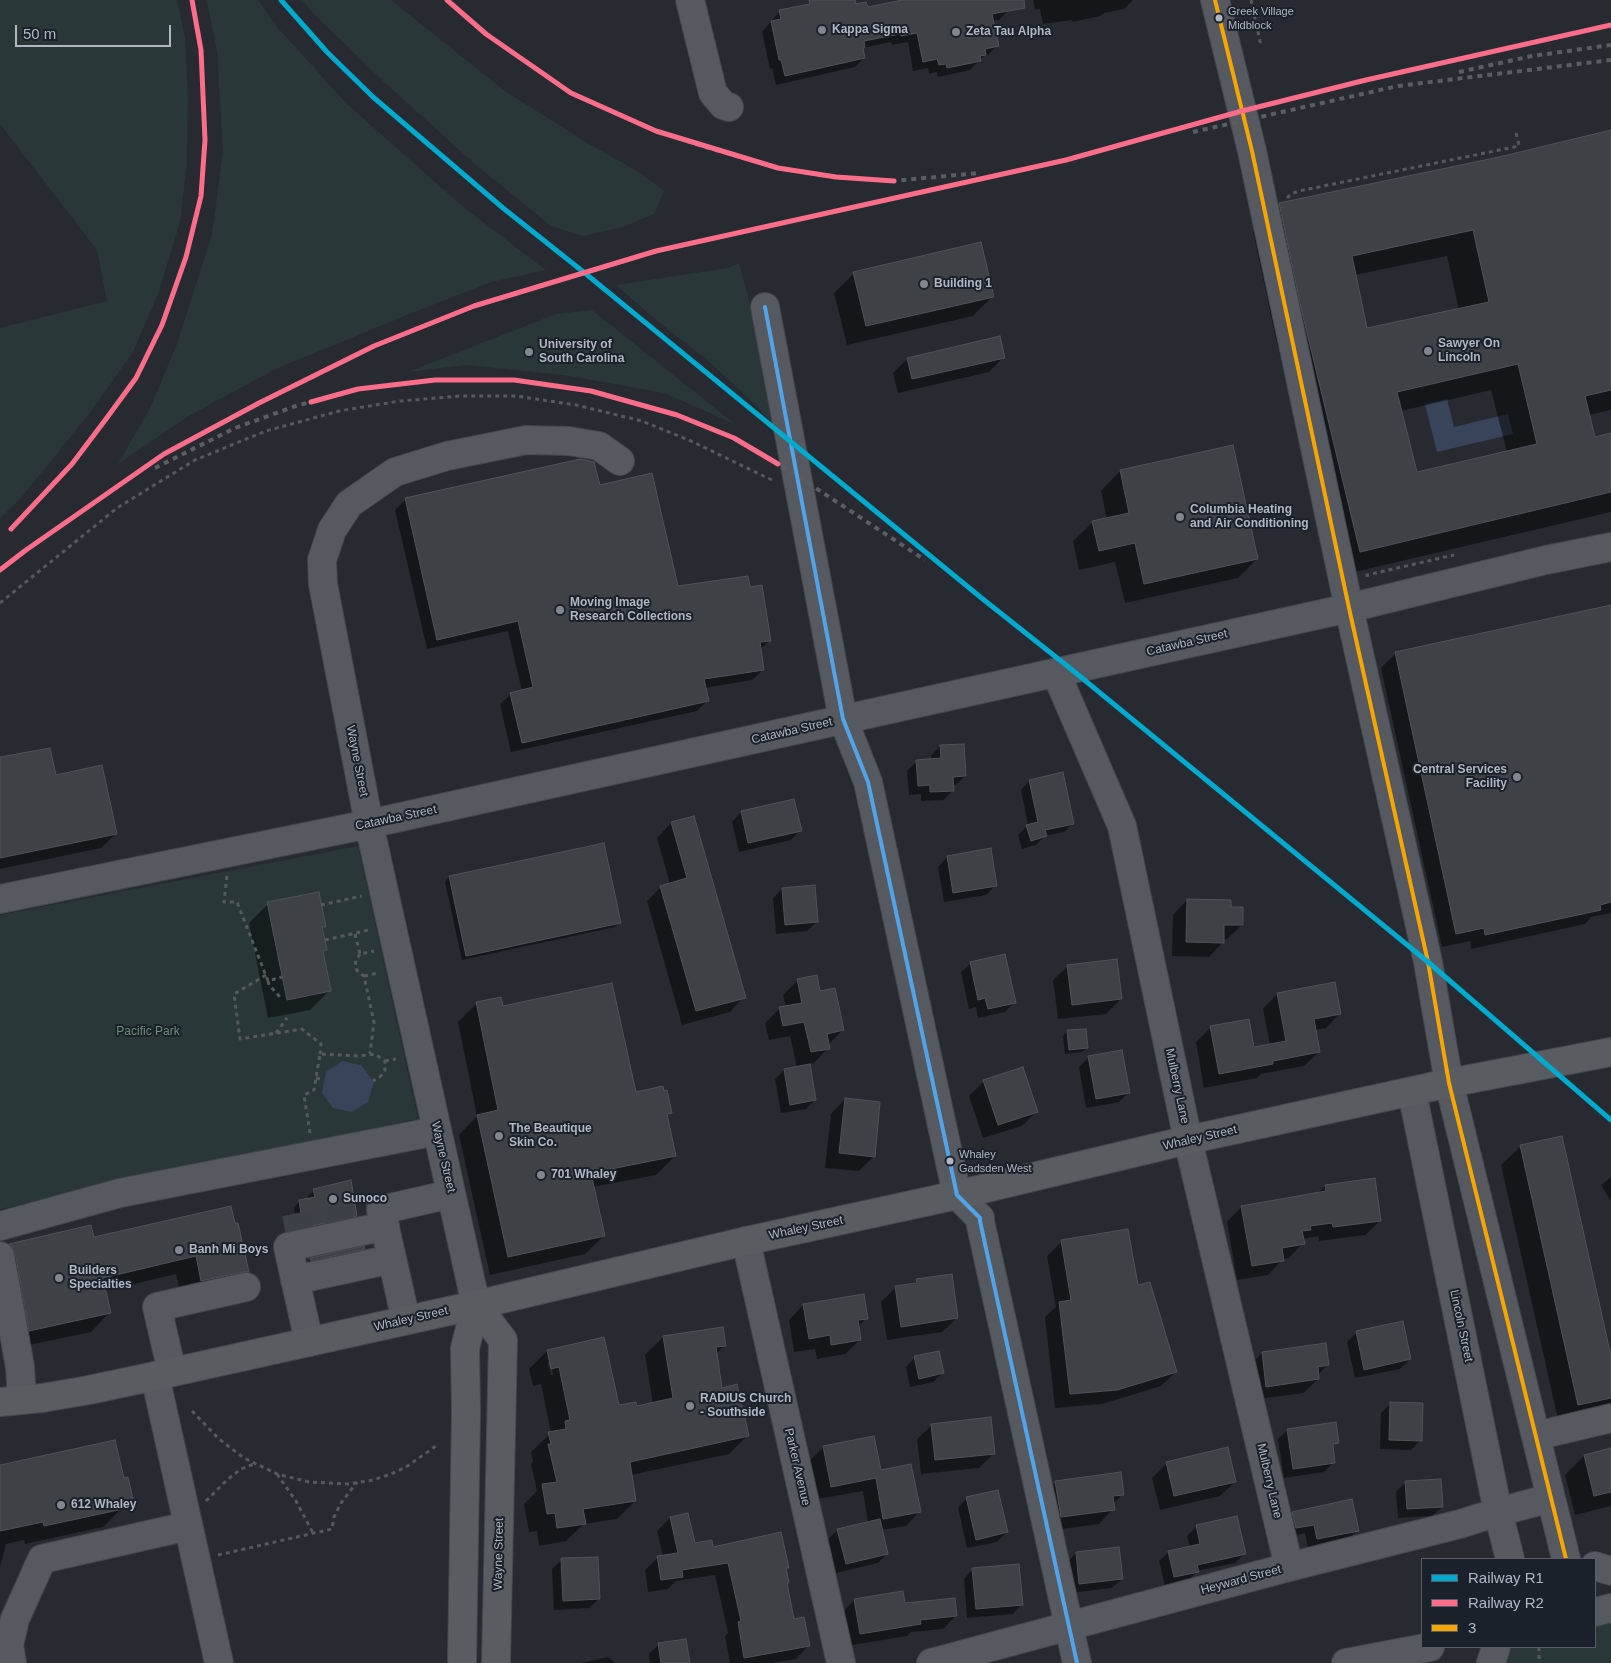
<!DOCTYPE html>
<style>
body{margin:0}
#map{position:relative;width:1611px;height:1663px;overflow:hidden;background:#272b31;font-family:Arial,sans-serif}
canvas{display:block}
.legend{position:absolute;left:1421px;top:1558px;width:175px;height:90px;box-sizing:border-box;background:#1b212b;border:1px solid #575d67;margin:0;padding:6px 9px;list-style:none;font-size:15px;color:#b1b7c2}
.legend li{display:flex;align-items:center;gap:10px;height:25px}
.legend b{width:25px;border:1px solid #575d67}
.scale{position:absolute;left:15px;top:25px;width:156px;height:22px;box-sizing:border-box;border:2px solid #b1b7c2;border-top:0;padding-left:6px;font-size:15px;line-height:18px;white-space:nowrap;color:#b1b7c2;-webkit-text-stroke:4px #1b212b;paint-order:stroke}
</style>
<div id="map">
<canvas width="1611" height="1663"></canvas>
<ul class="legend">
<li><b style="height:6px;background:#00a9ce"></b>Railway R1</li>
<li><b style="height:6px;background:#fb6d88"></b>Railway R2</li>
<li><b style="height:6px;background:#f7a600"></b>3</li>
</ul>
<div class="scale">50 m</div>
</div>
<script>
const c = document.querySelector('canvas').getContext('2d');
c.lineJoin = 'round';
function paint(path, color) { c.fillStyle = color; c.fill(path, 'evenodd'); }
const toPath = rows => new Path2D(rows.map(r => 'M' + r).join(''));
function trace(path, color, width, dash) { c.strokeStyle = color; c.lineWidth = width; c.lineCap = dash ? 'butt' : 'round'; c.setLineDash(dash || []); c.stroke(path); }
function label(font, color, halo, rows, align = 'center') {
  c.font = font + ' Arial,sans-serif'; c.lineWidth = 4; c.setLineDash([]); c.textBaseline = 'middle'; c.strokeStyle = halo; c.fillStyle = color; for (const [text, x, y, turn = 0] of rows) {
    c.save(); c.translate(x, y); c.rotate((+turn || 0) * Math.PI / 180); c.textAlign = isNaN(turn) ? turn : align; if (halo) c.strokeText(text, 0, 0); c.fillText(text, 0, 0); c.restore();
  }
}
const green = toPath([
 [0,0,177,0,185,37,188,97,187,162,180,222,158,294,133,352,90,413,19,500,0,518,0,328,107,301,97,250,0,124],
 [207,0,258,0,278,28,346,103,462,206,546,270,491,282,412,313,278,368,192,414,118,464,150,408,177,344,212,234,223,151,217,52],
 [302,0,391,0,505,91,594,147,639,172,664,191,654,214,623,227,583,236,551,226,476,165,384,82,315,15],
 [739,263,757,331,772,422,766,418,756,405,705,358,660,323,616,285,728,268],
 [592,310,735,424,664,393,564,375,466,365,408,372,556,314],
 [358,846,418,1119,0,1209,0,915],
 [1611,1621,1611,1663,1492,1663,1497,1647,1595,1647,1595,1624]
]);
const water = toPath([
 [1447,399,1454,427,1508,414,1513,434,1437,452,1425,404],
 [342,1061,361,1065,374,1082,368,1102,352,1112,333,1108,322,1093,326,1072]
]);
const shadow = toPath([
 [840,0,853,0,855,5,867,8,899,2,899,0,1007,0,1009,10,999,20,992,21,998,45,988,55,984,56,970,70,938,77,937,72,929,74,928,68,913,71,908,42,892,45,891,42,863,48,864,58,855,67,776,85,772,68,770,69,762,32,780,11],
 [1033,0,1133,0,1124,9,1104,13,1100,16,1073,22,1072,20,1043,24,1040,9,1035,10],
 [1611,131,1611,410,1588,415,1594,438,1611,434,1611,512,1333,577,1275,335,1253,231,1280,205,1500,158],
 [1447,256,1459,310,1366,329,1355,275],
 [1491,390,1507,452,1416,474,1401,411],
 [854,273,993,296,973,316,847,345,834,293],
 [1004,357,989,372,898,393,893,373,907,359],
 [1120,471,1257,559,1238,578,1125,603,1115,562,1079,570,1073,541,1093,522,1107,519,1101,491],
 [599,486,677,587,749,588,770,640,760,650,763,670,752,680,705,688,708,700,697,711,511,752,500,704,511,694,522,691,508,631,427,649,395,510,406,499],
 [1611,607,1611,913,1591,917,1585,924,1471,949,1470,941,1442,947,1381,668,1395,654],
 [940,746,965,776,956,785,953,785,953,790,944,800,921,801,921,794,909,795,907,771,917,761,931,760,931,756],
 [0,759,55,777,116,834,101,848,0,869],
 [1029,781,1073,823,1064,832,1045,836,1036,845,1022,849,1018,835,1028,825,1021,790],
 [741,812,800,831,791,840,739,852,732,822],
 [671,823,744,997,730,1012,682,1025,647,901,661,887,670,884,657,838],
 [947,857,996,885,986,895,944,902,938,867],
 [449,877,620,923,615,927,462,960,445,882],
 [782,889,817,922,807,931,776,934,773,898],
 [1187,900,1230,908,1242,925,1227,939,1223,939,1223,942,1209,957,1172,956,1173,915],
 [268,904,324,926,321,929,325,950,322,953,330,990,310,1010,268,1018,249,923],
 [971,963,1014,1003,1005,1012,978,1018,976,1007,969,1009,961,972],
 [1068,966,1121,999,1106,1014,1058,1019,1053,980],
 [798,980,843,1030,828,1045,828,1048,814,1063,809,1064,815,1100,806,1109,781,1113,775,1079,784,1070,797,1068,790,1036,769,1040,765,1023,780,1008,786,1007,783,995],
 [1277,994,1340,1013,1326,1028,1315,1030,1319,1052,1304,1066,1261,1074,1257,1078,1204,1088,1196,1042,1210,1028,1253,1048,1270,1045,1263,1009],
 [477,1003,670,1113,667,1116,675,1156,656,1175,593,1187,604,1236,585,1254,490,1275,459,1135,477,1116,458,1022],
 [1068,1031,1087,1048,1082,1052,1065,1054,1063,1036],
 [1089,1057,1128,1093,1119,1102,1086,1108,1079,1067],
 [984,1081,1037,1111,1022,1126,983,1138,969,1096],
 [845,1099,874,1156,859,1171,825,1168,831,1114],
 [1521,1146,1611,1362,1611,1403,1599,1415,1559,1424,1501,1165],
 [1611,1177,1611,1199,1610,1200,1601,1185],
 [1325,1186,1380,1221,1365,1235,1319,1241,1318,1236,1303,1239,1303,1243,1289,1258,1283,1259,1268,1275,1237,1280,1227,1222,1241,1207,1317,1194],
 [314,1190,356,1216,350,1221,298,1233,294,1207,300,1201,308,1199,308,1196],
 [230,1207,247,1272,228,1291,182,1300,176,1274,105,1291,110,1312,91,1332,10,1349,0,1254,9,1245,91,1226,93,1238],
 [1062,1241,1137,1287,1176,1372,1161,1386,1102,1404,1055,1408,1045,1317,1056,1307,1047,1256],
 [364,1248,359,1253,306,1264,311,1259],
 [917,1281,957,1318,942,1332,887,1340,881,1302,896,1287,912,1285],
 [803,1305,866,1319,857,1327,860,1340,845,1354,817,1359,815,1349,794,1352,789,1320],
 [1356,1333,1410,1359,1400,1369,1355,1378,1347,1342],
 [663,1337,725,1345,716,1354,721,1389,747,1436,729,1454,631,1475,635,1501,617,1519,584,1524,566,1541,539,1546,537,1531,529,1532,524,1504,537,1491,531,1464,533,1461,531,1452,551,1433,541,1384,533,1386,529,1369,547,1351,618,1407,636,1407,653,1404,645,1355],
 [548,1363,551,1363,553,1375,551,1375],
 [1262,1353,1327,1365,1318,1375,1318,1379,1304,1393,1252,1400,1248,1367],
 [915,1357,943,1373,933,1382,910,1387,906,1367],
 [1391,1403,1421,1440,1411,1450,1380,1449,1381,1413],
 [932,1425,994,1453,979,1468,921,1474,917,1439],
 [1288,1430,1337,1442,1332,1448,1334,1462,1324,1472,1284,1478,1278,1439],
 [824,1447,880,1471,919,1512,906,1526,881,1530,887,1554,878,1563,836,1573,828,1539,838,1530,868,1523,863,1491,818,1499,810,1460],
 [1611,1450,1611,1506,1575,1515,1565,1475,1584,1456],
 [1167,1463,1235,1482,1220,1496,1160,1510,1152,1478],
 [0,1466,123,1480,132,1498,103,1527,25,1544,24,1540,6,1544,0,1567],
 [1056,1482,1123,1494,1113,1504,1113,1509,1099,1524,1047,1531,1041,1496],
 [1406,1482,1442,1507,1432,1516,1398,1518,1396,1492],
 [967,1498,1007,1532,997,1542,967,1548,958,1508],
 [1293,1513,1357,1530,1348,1540,1308,1548,1305,1533,1287,1537,1283,1522],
 [687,1514,694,1544,788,1567,785,1570,786,1584,793,1620,808,1646,796,1659,771,1663,730,1663,725,1636,728,1633,715,1575,676,1581,668,1589,648,1592,645,1570,658,1557,663,1556,657,1531,670,1518],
 [1197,1526,1244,1554,1235,1563,1197,1571,1188,1581,1165,1586,1159,1561,1169,1552,1190,1547,1187,1536],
 [1076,1553,1122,1579,1112,1588,1070,1593,1067,1563],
 [562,1560,599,1599,589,1608,554,1610,552,1569],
 [973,1569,1022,1604,1013,1614,967,1618,964,1579],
 [854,1600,904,1605,956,1616,943,1629,911,1632,907,1636,847,1646,842,1613],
 [658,1645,689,1663,650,1663,649,1654],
 [608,1657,615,1663,582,1663]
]);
const building = toPath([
 [809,0,855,0,856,4,866,2,868,7,902,0,1024,0,1025,8,992,14,999,46,985,49,986,55,980,56,981,61,947,68,946,64,939,65,937,59,923,62,917,33,901,36,900,34,864,41,865,47,863,48,865,58,785,76,781,60,779,60,771,21,781,19,779,10,810,4,809,0],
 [1611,130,1611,390,1585,396,1595,437,1611,433,1611,492,1360,552,1301,308,1279,203,1499,157,1611,130],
 [1473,230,1489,302,1367,328,1352,256,1473,230],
 [1518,364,1537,444,1417,472,1397,392,1518,364],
 [981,242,994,297,866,326,853,272,981,242],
 [1000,336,1005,358,912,379,907,358,1000,336],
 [1233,445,1258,559,1144,584,1135,543,1099,551,1092,521,1129,513,1120,470,1233,445],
 [580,459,594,462,600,485,652,473,678,586,748,576,750,587,762,585,771,641,760,642,764,670,704,679,709,701,522,743,510,693,533,687,518,621,437,640,405,498,580,459],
 [1611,605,1611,902,1600,905,1601,910,1485,935,1484,928,1456,934,1395,652,1611,605],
 [964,744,966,776,953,777,954,791,930,792,930,785,918,786,916,760,941,758,940,745,964,744],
 [50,748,56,775,102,765,117,834,0,858,0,757,50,748],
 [1063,772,1074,824,1045,830,1047,836,1031,841,1026,825,1038,822,1029,780,1063,772],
 [794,799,802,831,748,843,741,811,794,799],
 [694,816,746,998,696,1011,660,886,687,878,671,822,694,816],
 [604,843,621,923,466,956,449,876,604,843],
 [991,848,997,886,953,893,947,856,991,848],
 [815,885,818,922,785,925,782,888,815,885],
 [319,892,326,927,322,927,327,950,323,951,331,991,287,1000,267,902,319,892],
 [1187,899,1231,900,1231,907,1243,907,1243,925,1224,925,1224,943,1186,942,1187,899],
 [1005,954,1016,1003,988,1009,985,998,978,1000,970,962,1005,954],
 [1117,959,1122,999,1072,1005,1067,965,1117,959],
 [817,975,820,991,835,988,844,1030,827,1034,830,1049,811,1052,804,1022,783,1026,779,1007,802,1003,797,979,817,975],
 [1335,982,1341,1014,1314,1019,1320,1052,1273,1061,1273,1064,1219,1074,1210,1026,1249,1019,1254,1047,1286,1041,1277,993,1335,982],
 [612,983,636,1092,663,1086,664,1091,667,1090,672,1113,667,1114,676,1156,591,1173,605,1236,508,1257,477,1115,498,1110,476,1002,501,997,503,1006,612,983],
 [1086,1029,1088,1048,1069,1050,1067,1030,1086,1029],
 [1122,1050,1130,1093,1096,1099,1088,1056,1122,1050],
 [810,1064,816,1100,790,1105,784,1069,810,1064],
 [1023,1067,1038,1112,998,1125,983,1080,1023,1067],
 [845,1098,880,1102,875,1157,839,1153,845,1098],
 [1562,1136,1611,1356,1611,1398,1578,1405,1520,1145,1562,1136],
 [1375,1178,1381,1221,1333,1227,1332,1223,1310,1226,1311,1230,1302,1231,1305,1244,1282,1248,1284,1261,1252,1266,1241,1206,1326,1191,1325,1185,1375,1178],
 [351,1180,357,1216,303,1228,299,1200,315,1197,313,1189,351,1180],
 [231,1206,235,1223,238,1223,249,1272,243,1272,201,1281,196,1256,103,1278,111,1313,29,1331,15,1253,12,1246,9,1244,91,1225,94,1237,231,1206],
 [1128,1229,1138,1285,1150,1282,1177,1372,1117,1390,1070,1394,1059,1302,1071,1300,1061,1240,1128,1229],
 [364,1246,365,1249,311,1261,310,1258,364,1246],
 [952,1274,958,1318,901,1327,895,1286,917,1283,916,1279,952,1274],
 [864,1294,868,1319,858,1320,861,1340,831,1345,830,1335,809,1339,803,1304,864,1294],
 [1403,1321,1411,1359,1364,1370,1356,1331,1403,1321],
 [723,1327,726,1346,716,1347,722,1388,737,1384,749,1436,630,1462,636,1501,583,1509,586,1524,557,1528,555,1513,547,1514,542,1484,557,1482,548,1444,551,1444,548,1432,566,1429,565,1421,570,1420,559,1367,551,1369,547,1350,604,1337,619,1405,636,1402,637,1406,673,1398,663,1336,723,1327],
 [1326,1343,1329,1365,1318,1367,1319,1379,1266,1387,1262,1352,1326,1343],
 [939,1351,944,1373,919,1379,914,1356,939,1351],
 [1390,1402,1423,1403,1422,1441,1389,1440,1390,1402],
 [991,1417,995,1454,935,1460,931,1424,991,1417],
 [1336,1422,1339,1443,1333,1444,1335,1463,1293,1469,1287,1429,1336,1422],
 [874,1436,881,1470,911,1464,921,1512,883,1519,876,1478,831,1487,823,1446,874,1436],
 [115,1440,124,1478,128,1477,133,1499,121,1501,123,1509,44,1526,43,1522,0,1531,0,1465,115,1440],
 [1228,1447,1236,1482,1174,1496,1166,1462,1228,1447],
 [1611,1448,1611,1492,1594,1496,1584,1455,1611,1448],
 [1121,1472,1124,1495,1113,1496,1115,1510,1061,1517,1055,1481,1121,1472],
 [1441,1479,1443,1507,1407,1509,1405,1481,1441,1479],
 [998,1490,1008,1532,976,1540,966,1497,998,1490],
 [1352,1499,1359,1531,1317,1539,1314,1525,1296,1528,1292,1512,1352,1499],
 [688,1513,695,1543,712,1540,713,1547,781,1532,789,1568,786,1568,789,1583,787,1583,794,1619,804,1617,810,1646,744,1658,738,1622,741,1621,728,1563,682,1570,683,1577,661,1580,657,1556,678,1553,670,1517,688,1513],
 [1237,1516,1246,1554,1197,1565,1199,1572,1174,1577,1168,1551,1200,1544,1196,1525,1237,1516],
 [880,1519,888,1554,846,1564,837,1529,880,1519],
 [1119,1547,1123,1579,1079,1584,1076,1552,1119,1547],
 [598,1557,600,1599,563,1601,561,1558,598,1557],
 [1019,1564,1023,1605,976,1609,972,1568,1019,1564],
 [903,1591,905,1603,955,1598,957,1616,920,1620,921,1624,860,1634,854,1599,903,1591],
 [686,1639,690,1663,661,1663,658,1643,686,1639]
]);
const minorTunnel = toPath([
 [285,1230,381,1210]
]);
const path = toPath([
 [1251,0,1261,46],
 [1287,198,1291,194,1299,191,1519,146,1516,132],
 [1367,577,1367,575,1454,555],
 [0,603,117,508,195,460,266,431,339,411,400,401,460,396,516,396,576,405,642,421,691,441,774,481],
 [227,876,224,902,237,902,268,981,282,977],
 [321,905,362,896],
 [355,934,360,954,374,951],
 [325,940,369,930],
 [360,954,356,960,355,966,358,972,364,976,374,1022,370,1054],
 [266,975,234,994,240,1039,302,1029,321,1044,320,1054],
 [364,976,378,973],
 [268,981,269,985,280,997],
 [276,1033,287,1018],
 [385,1061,396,1059],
 [316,1078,324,1080],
 [310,1133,304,1095,314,1090,320,1054,359,1056,375,1054,385,1061,385,1070,380,1077,373,1081],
 [192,1411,219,1439,244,1458,277,1474,309,1482,349,1484,373,1480,391,1474,406,1467,436,1446],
 [277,1474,296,1501,313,1533],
 [206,1501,228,1479,241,1469,254,1464],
 [218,1555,332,1529,334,1517,341,1503,357,1482],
 [1539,1647,1539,1663]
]);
const minor = toPath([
 [690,0,713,93,723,105,729,107],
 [1215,0,1252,151,1349,608,1428,962,1449,1083,1566,1559],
 [765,307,843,719,868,782,957,1195,980,1218,980,1221,1077,1663],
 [1056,673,1122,826,1188,1140,1289,1567],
 [0,899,369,824,1349,608,1546,560,1611,547],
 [1412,1092,1498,1512,1510,1559],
 [0,1226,120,1193,437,1131],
 [746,1241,841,1663],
 [0,1256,20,1367,22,1400],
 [295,1280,392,1259],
 [476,1305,369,824,323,584,322,560,332,530,349,504,395,472,447,456,526,440,569,441,599,446,620,461],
 [406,1320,381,1210,451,1194],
 [309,1342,288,1247,385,1226],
 [172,1372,157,1307,246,1287],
 [155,1376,219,1663],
 [1536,1436,1611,1418],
 [1595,1566,1611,1571],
 [1595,1612,1611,1608],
 [12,1663,9,1645,15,1619,42,1559,188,1526],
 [931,1663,1289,1567,1460,1524,1498,1512,1551,1498],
 [1346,1663,1430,1647],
 [1491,1663,1496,1647]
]);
const major = toPath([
 [476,1305,503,1340,496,1663],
 [0,1402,42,1398,89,1390,155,1376,476,1305,746,1241,957,1195,1188,1140,1449,1083,1611,1052],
 [462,1663,466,1412,465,1348,476,1305]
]);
const rail = toPath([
 [281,0,327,52,373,97,503,208,586,274,984,600,1071,669,1428,962,1611,1120],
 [447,0,486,34,571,93,656,131,705,147,778,168,836,177,892,181,979,173],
 [1459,72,1532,56,1611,45],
 [1193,132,1398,86,1611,60],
 [155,468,235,428,296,406,358,389,435,380,514,380,591,391,677,415,734,438,796,475,925,560],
 [0,570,26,550,164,454,259,403,374,346,474,306,656,251,1066,160,1242,111,1366,80,1611,25]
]);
const bus1 = toPath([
 [1215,0,1252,151,1349,608,1428,962,1449,1083,1566,1559]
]);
const bus2 = toPath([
 [765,307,843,719,868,782,957,1195,980,1218,980,1221,1077,1663]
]);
const rail1 = toPath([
 [281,0,327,52,373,97,503,208,586,274,984,600,1071,669,1428,962,1611,1120]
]);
const rail2 = toPath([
 [447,0,486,34,571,93,656,131,778,168,836,177,894,181],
 [311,402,358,389,435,380,514,380,591,391,677,415,734,438,778,464],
 [11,529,72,464,106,419,136,378,162,325,186,257,201,196,205,140,201,50,192,0],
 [0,570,26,550,164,454,259,403,374,346,474,306,656,251,1066,160,1242,111,1366,80,1611,25]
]);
const markers = [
 [1219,18,4.5,"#b1b7c2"],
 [822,30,5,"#81868f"],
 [956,32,5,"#81868f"],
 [924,284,5,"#81868f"],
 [1428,351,5,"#81868f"],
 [529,352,5,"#81868f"],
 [1180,517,5,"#81868f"],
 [560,610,5,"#81868f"],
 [1517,777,5,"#81868f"],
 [499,1136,5,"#81868f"],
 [950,1161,4.5,"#b1b7c2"],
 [541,1175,5,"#81868f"],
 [333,1199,5,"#81868f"],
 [179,1250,5,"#81868f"],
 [59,1278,5,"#81868f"],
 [690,1406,5,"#81868f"],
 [61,1505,5,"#81868f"]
];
const busNames = [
 ["Greek Village",1228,12],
 ["Midblock",1228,26],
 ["Whaley",959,1155],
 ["Gadsden West",959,1169]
];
const poiNames = [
 ["Kappa Sigma",832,30],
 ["Zeta Tau Alpha",966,32],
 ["Building 1",934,284],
 ["Sawyer On",1438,344],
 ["Lincoln",1438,358],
 ["University of",539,345],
 ["South Carolina",539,359],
 ["Columbia Heating",1190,510],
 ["and Air Conditioning",1190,524],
 ["Moving Image",570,603],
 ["Research Collections",570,617],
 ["Central Services",1507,770,"right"],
 ["Facility",1507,784,"right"],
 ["The Beautique",509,1129],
 ["Skin Co.",509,1143],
 ["701 Whaley",551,1175],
 ["Sunoco",343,1199],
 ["Banh Mi Boys",189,1250],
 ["Builders",69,1271],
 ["Specialties",69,1285],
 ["RADIUS Church",700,1399],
 ["- Southside",700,1413],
 ["612 Whaley",71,1505]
];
const streetNames = [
 ["Catawba Street",1187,643,-13],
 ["Catawba Street",792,731,-13],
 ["Wayne Street",357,761,79],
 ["Catawba Street",396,818,-12],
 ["Mulberry Lane",1177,1086,78],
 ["Whaley Street",1200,1138,-13],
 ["Wayne Street",443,1157,77],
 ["Whaley Street",806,1228,-12],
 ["Whaley Street",411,1319,-13],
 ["Lincoln Street",1461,1326,78],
 ["Parker Avenue",797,1467,77],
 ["Mulberry Lane",1269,1481,77],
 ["Wayne Street",499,1554,-89],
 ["Heyward Street",1241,1580,-15]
];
const parkNames = [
 ["Pacific Park",148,1032]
];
paint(green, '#293739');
paint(water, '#384459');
paint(shadow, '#0007');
paint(building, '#3e4146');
trace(building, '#4e5259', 1);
trace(minorTunnel, '#3c4047', 28, [28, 14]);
trace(minor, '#43464b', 30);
trace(major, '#44474e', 30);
trace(path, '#55595d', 3, [4, 4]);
trace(minor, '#565960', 28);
trace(major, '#595c61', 28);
trace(rail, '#5b5d63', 4, [5, 5]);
trace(bus1, '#f7a600', 4);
trace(bus2, '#53a3e8', 4);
trace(rail1, '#00a9ce', 5);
trace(rail2, '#fb6d88', 5);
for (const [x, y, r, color] of markers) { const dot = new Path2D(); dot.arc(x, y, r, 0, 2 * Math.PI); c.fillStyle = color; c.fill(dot); trace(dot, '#1b212b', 2); }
label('11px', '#b1b7c2', '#1b212b', busNames, 'left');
label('bold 12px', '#b1b7c2', '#1b212b', poiNames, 'left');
label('12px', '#b1b7c2', '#1b212b', streetNames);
label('12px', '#6b9075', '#1b212b', parkNames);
</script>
